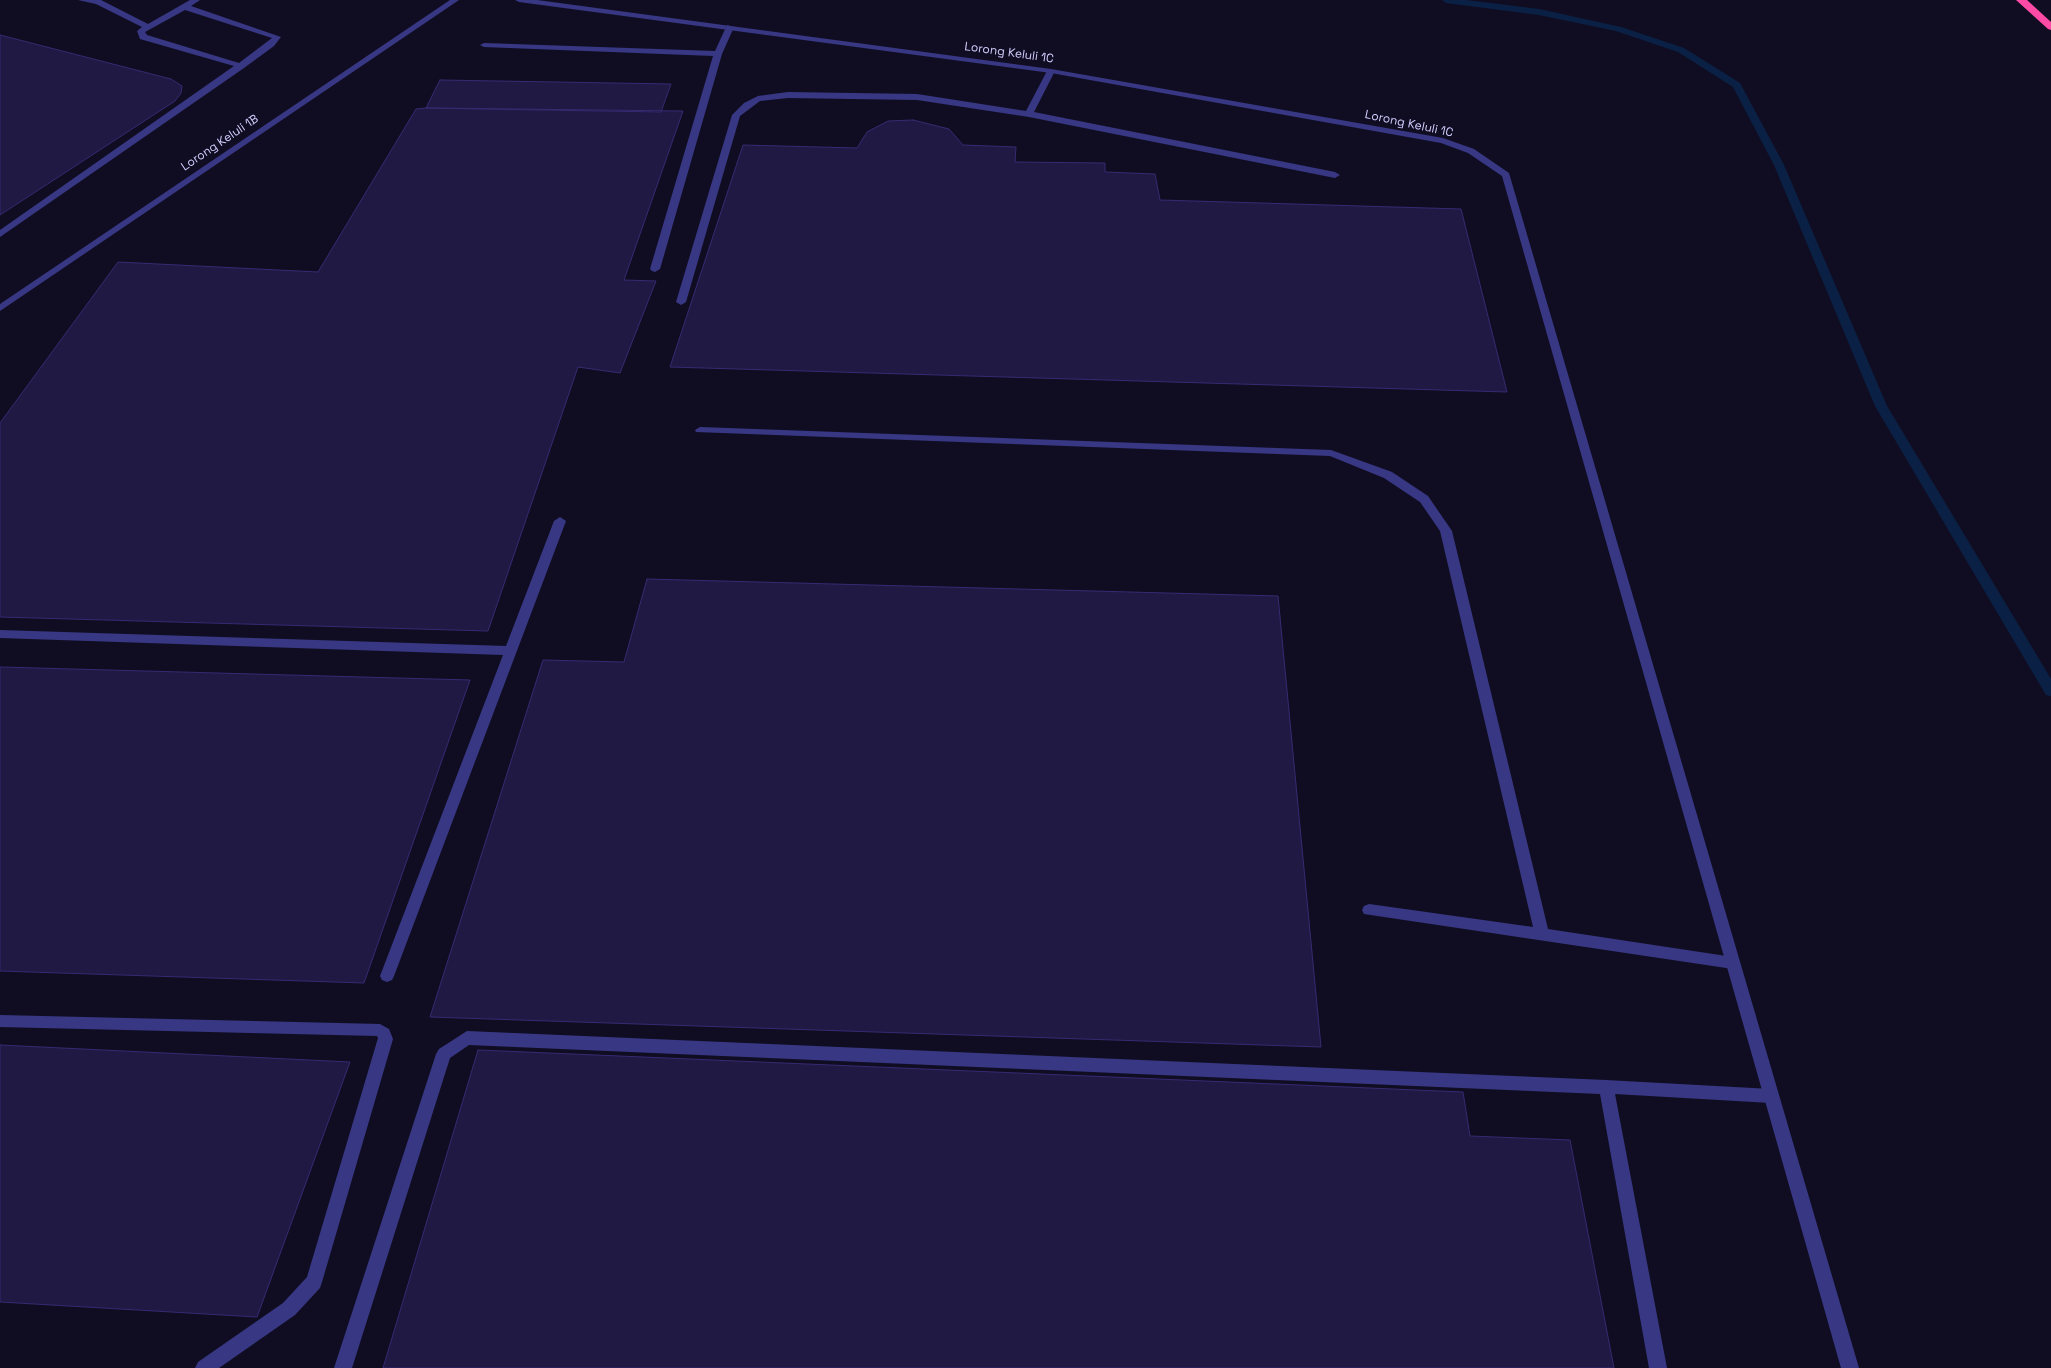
<!DOCTYPE html>
<style>
body{margin:0}
canvas{display:block;background:#100d23}
</style>
<canvas width="2051" height="1368"></canvas>
<script>
const c = document.querySelector('canvas').getContext('2d');
c.lineJoin = 'round';
const toPath = rows => new Path2D(rows.map(r => 'M' + r).join(''));
function paint(path, color) { c.fillStyle = color; c.fill(path, 'evenodd'); }
function trace(path, color, width, dash) { c.strokeStyle = color; c.lineWidth = width; c.lineCap = dash ? 'butt' : 'round'; c.setLineDash(dash || []); c.stroke(path); }
function label(font, color, halo, rows, align = 'center') {
  c.font = font + ' "Space Grotesk",sans-serif'; c.lineWidth = 4; c.setLineDash([]); c.textBaseline = 'middle'; c.strokeStyle = halo; c.fillStyle = color; for (const [text, x, y, turn = 0] of rows) {
    c.save(); c.translate(x, y); c.rotate((+turn || 0) * Math.PI / 180); c.textAlign = isNaN(turn) ? turn : align; if (halo) c.strokeText(text, 0, 0); c.fillText(text, 0, 0); c.restore();
  }
}
const stream = toPath([
 [1442,0,1466,0,1539,9,1621,27,1684,48,1740,83,1784,165,1887,406,2051,679,2051,696,2046,695,1875,406,1774,165,1733,87,1678,52,1616,31,1539,15,1446,3,1442,0]
]);
const building = toPath([
 [0,35,171,79,182,86,181,93,175,101,0,215,0,35],
 [440,80,671,84,661,112,426,108,440,80],
 [426,108,683,111,624,280,656,281,620,373,578,367,488,631,0,617,0,423,118,262,318,272,416,109,426,108],
 [913,120,949,129,963,145,1016,147,1015,162,1105,163,1105,172,1155,174,1160,200,1461,209,1507,392,670,367,743,145,857,148,867,132,888,121,913,120],
 [647,579,1278,596,1321,1047,430,1017,543,660,624,662,647,579],
 [0,667,470,680,364,983,0,971,0,667],
 [0,1045,350,1062,257,1317,0,1302,0,1045],
 [478,1050,1463,1092,1470,1136,1570,1140,1614,1368,383,1368,478,1050]
]);
const lane = toPath([
 [78,0,101,0,148,24,190,0,200,0,191,6,281,37,274,46,244,68,0,237,0,230,234,66,140,39,137,31,142,27,96,4,78,0],
 [185,10,272,38,239,63,147,35,145,32,185,10],
 [727,25,734,27,722,54,660,269,655,272,652,271,650,269,713,56,484,47,480,45,484,43,715,51,727,25],
 [1048,69,1055,71,1034,112,1335,172,1340,175,1335,178,1029,117,917,100,788,98,760,101,740,116,686,302,681,305,676,302,732,115,744,103,758,96,788,92,917,94,1026,111,1048,69],
 [700,427,1331,450,1392,472,1428,496,1452,531,1548,929,1733,957,1738,959,1740,963,1738,967,1733,969,1364,914,1362,910,1364,906,1369,904,1533,927,1440,531,1420,502,1384,478,1330,456,696,432,695,430,700,427],
 [560,517,566,521,394,976,392,980,387,982,382,980,380,976,503,655,0,638,0,630,506,646,554,521,560,517],
 [0,1015,380,1024,389,1029,393,1039,322,1282,320,1288,295,1315,219,1368,195,1368,198,1362,283,1303,307,1277,378,1038,377,1036,0,1027,0,1015],
 [467,1031,1606,1080,1771,1089,1776,1091,1779,1096,1776,1101,1771,1103,1615,1094,1667,1368,1649,1368,1600,1094,469,1045,450,1058,352,1368,334,1368,436,1054,439,1049,467,1031]
]);
const street = toPath([
 [450,0,459,0,0,311,0,304,450,0],
 [515,0,537,0,1051,69,1443,138,1474,149,1509,173,1859,1368,1841,1368,1502,176,1468,153,1441,143,1051,73,519,2,515,0]
]);
const highway = toPath([
 [2016,0,2027,0,2051,22,2051,30,2048,29,2016,0]
]);
const farStreetnames = [
 ["Lorong Keluli 1C",1009,53,8],
 ["Lorong Keluli 1C",1409,124,12],
 ["Lorong Keluli 1B",220,143,-34]
];
paint(stream, '#0a2145');
paint(building, '#201944');
trace(building, '#362a71', 1);
paint(lane, '#383783');
paint(street, '#383783');
paint(highway, '#ff4aa6');
label('12px', '#d3cfff', '#100d23', farStreetnames);
</script>
